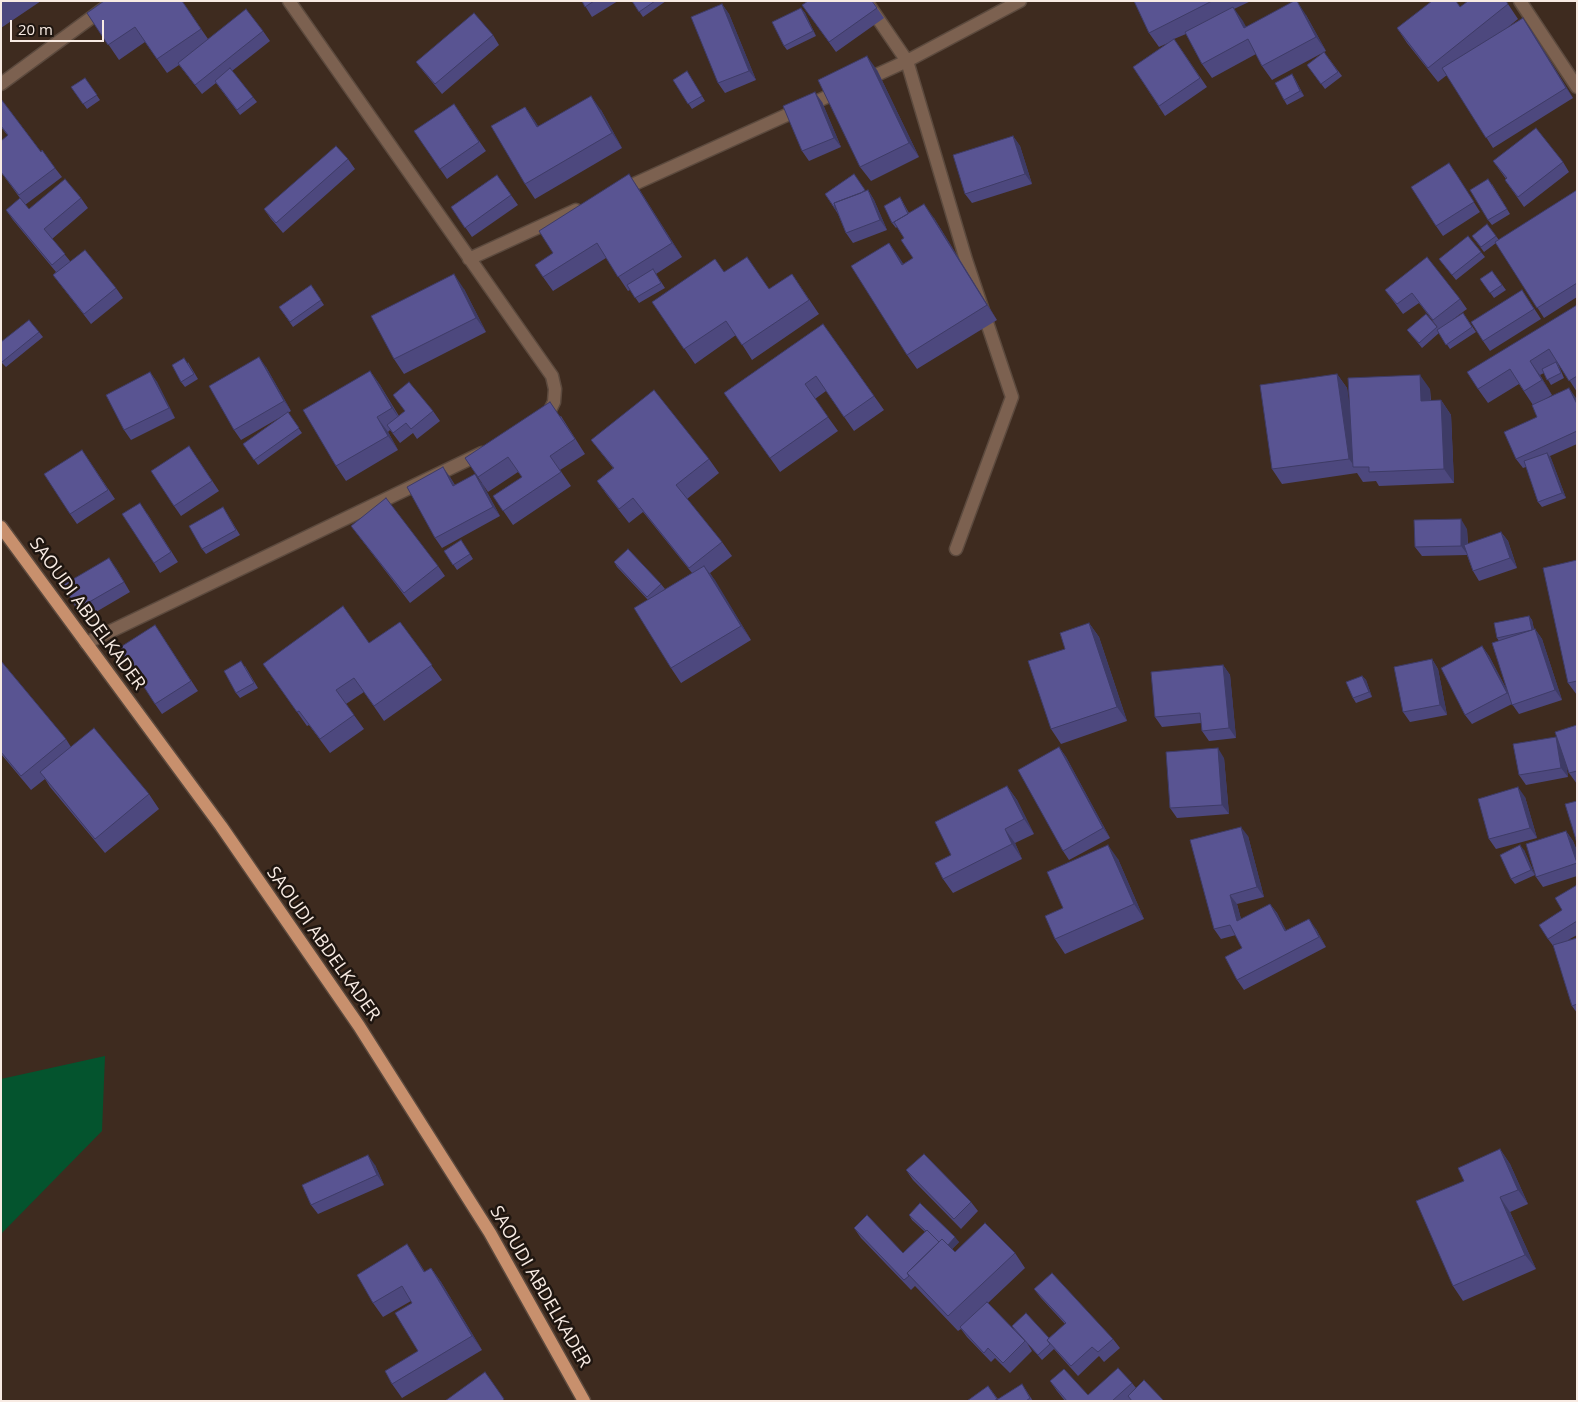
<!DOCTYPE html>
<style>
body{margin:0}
#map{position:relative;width:1578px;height:1402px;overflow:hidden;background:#3e2b1f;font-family:"Open Sans",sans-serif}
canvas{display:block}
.frame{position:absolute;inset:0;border:2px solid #f8ebe3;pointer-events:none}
.scale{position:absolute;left:10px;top:20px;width:94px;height:22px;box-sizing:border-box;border:2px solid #f8ebe3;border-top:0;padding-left:6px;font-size:15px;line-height:18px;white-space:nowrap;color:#f8ebe3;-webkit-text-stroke:4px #1f1610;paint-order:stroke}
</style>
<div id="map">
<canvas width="1578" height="1402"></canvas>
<div class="frame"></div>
<div class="scale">20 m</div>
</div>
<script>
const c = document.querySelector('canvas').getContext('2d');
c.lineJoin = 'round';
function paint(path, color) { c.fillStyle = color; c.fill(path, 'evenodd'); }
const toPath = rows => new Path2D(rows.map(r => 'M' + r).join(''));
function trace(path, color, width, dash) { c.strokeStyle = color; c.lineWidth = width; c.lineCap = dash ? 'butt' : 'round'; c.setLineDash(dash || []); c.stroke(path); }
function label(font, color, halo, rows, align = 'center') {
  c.font = font + ' "Open Sans",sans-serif'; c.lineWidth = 5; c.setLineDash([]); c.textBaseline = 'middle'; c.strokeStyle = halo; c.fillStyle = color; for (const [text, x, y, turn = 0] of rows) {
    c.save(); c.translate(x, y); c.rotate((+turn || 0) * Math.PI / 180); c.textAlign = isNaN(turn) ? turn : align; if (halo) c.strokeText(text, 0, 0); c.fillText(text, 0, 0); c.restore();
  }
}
const green = toPath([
 [105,1056,102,1131,1,1234,1,1079]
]);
const minor = toPath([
 [289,1,552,376,555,389,554,402,548,414,545,418],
 [866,1,907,61,1020,1],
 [1520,1,1577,87],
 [863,81,907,61,966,260,1012,397,956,549],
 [1,84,114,1],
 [621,190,842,90],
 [469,259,576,210],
 [86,643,482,453]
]);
const major = toPath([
 [1,527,221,826,359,1026,490,1233,584,1401]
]);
const wall = toPath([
 [1,1,41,1,1,28],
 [182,1,208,39,263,31,270,41,232,71,257,102,240,115,216,83,202,94,179,65,167,73,145,42,119,60,87,13],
 [582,1,618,1,592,17],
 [632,1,666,1,643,17],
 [872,1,884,18,836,52,802,5],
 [1134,1,1251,1,1234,9,1246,27,1306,15,1326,51,1272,80,1262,66,1256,54,1212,78,1202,64,1186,34,1174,39,1207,87,1165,116,1133,67,1168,43,1159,47,1149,33],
 [1506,1,1518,19,1507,28,1530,28,1573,98,1493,148,1447,75,1438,82,1407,43,1397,28,1460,7],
 [722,4,729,14,756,80,725,93,718,83],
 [801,8,805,13,816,36,787,50,784,46],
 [493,35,499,45,442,94,423,71,416,62],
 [1324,52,1342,76,1325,89,1307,65],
 [877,70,919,157,871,181,860,167],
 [1292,74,1295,79,1304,96,1287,105,1284,100],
 [690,76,705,101,692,109,673,80],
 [85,78,100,100,87,109,71,87],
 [1,99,41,152,55,168,62,177,25,205,1,172,8,136,1,127],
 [822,102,841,147,809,161,802,151],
 [454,104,486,151,447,179,414,131],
 [525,107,538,126,601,110,622,148,535,199,525,184],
 [1013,136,1020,146,1032,184,972,203,965,194],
 [348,159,355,169,283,233,271,219,264,209],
 [1493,161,1563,162,1569,172,1524,207,1505,180,1506,179],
 [1455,172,1480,212,1443,236,1436,226],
 [854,174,865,191,868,190,874,200,887,230,853,243,846,233,838,214,825,194],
 [497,175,518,205,472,237,451,207],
 [1492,184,1510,214,1492,225,1488,220],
 [639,189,682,257,656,274,665,288,639,303,630,290,628,291,606,258,553,291,543,277,553,253],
 [1577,190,1577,297,1544,318,1496,243,1484,252,1472,236,1496,236,1499,240],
 [900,197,909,213,934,218,997,320,917,369,907,355,889,243,903,264,913,258,904,238,897,227,896,228,892,223],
 [81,198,88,208,52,239,70,261,116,288,123,298,91,324,53,275,56,272,13,220,6,210,29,209],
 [1481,252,1485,257,1456,280,1439,259],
 [1492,271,1506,290,1494,298,1480,279],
 [724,272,769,289,792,274,819,314,752,360,736,335,695,364,652,302],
 [311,285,324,305,293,327,279,307],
 [464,289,486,332,404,374,394,359],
 [1385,290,1460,299,1467,309,1452,320,1463,313,1476,332,1450,349,1439,333,1422,348,1407,330,1426,314,1439,329,1419,303,1403,314],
 [1522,290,1541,319,1490,351,1483,341],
 [1577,305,1577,392,1559,364,1558,364,1564,378,1551,385,1544,373,1540,375,1552,395,1542,401,1577,399,1577,444,1550,456,1566,498,1542,507,1538,502,1526,467,1523,468,1516,459,1537,417,1533,405,1519,384,1488,403,1478,389],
 [823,324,884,410,854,431,826,391,815,399,838,431,780,472,724,393],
 [39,332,43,337,6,367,1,362,1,342],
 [188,362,198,379,185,387,181,382],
 [266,367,291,411,288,413,302,433,258,465,243,444,286,414,241,440,234,430],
 [370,371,380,385,399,416,405,411,393,395,433,411,440,421,417,439,413,433,400,443,390,430,388,432,398,450,346,481,336,466],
 [150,372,157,382,175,418,131,440,124,430],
 [1337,374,1347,388,1349,404,1430,389,1431,400,1441,400,1451,415,1454,483,1379,486,1376,481,1363,482,1357,473,1282,484,1272,469],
 [561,416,585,454,560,470,571,486,513,525,493,496,522,477,518,472,488,492,465,458],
 [591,440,709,459,719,473,687,499,722,542,732,556,710,573,751,640,681,683,671,668,648,600,617,567,614,562,661,584,665,589,661,592,692,573,643,512,629,523,607,495,597,481,613,468],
 [189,446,219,491,181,516,174,506],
 [82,450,115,499,77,524,70,514],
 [450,477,455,485,482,483,500,516,442,548,435,538],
 [223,507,240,535,206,554,202,549],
 [147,513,178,562,160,573,154,563],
 [351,526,438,566,445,576,410,603],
 [1467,529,1468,544,1501,532,1508,541,1517,568,1479,581,1473,571,1467,555,1422,556,1415,547],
 [461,540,473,559,457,570,444,551],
 [1577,560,1577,695,1568,683],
 [116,568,130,592,84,619,77,609],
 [1529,616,1532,620,1534,629,1535,629,1542,639,1562,700,1519,714,1512,704,1472,724,1465,715,1482,646,1489,656,1509,694,1499,641,1497,638],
 [400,622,442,680,384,721,364,692,346,704,364,729,330,753,309,725,307,726,263,664,369,643],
 [1089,623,1099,637,1127,721,1061,744,1051,729,1065,649],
 [155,625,198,691,162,714,155,704],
 [1432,659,1438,669,1447,715,1410,722,1403,712],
 [1,661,66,739,71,747,149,794,159,809,105,853,50,787,45,779,31,790,1,754],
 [1223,665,1230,675,1236,738,1209,741,1202,731,1201,723,1162,727,1155,717],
 [245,666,258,688,240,698,236,693],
 [1362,676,1366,680,1372,697,1356,703,1353,698],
 [1577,725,1577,784,1569,773,1566,763,1568,777,1526,785,1519,775,1556,737],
 [1059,747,1066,757,1110,838,1069,860,1063,851],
 [1224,758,1229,814,1177,818,1170,808],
 [1007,786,1017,800,1034,834,1015,843,1022,859,953,893,943,879,951,855],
 [1525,797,1537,838,1496,849,1489,839],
 [1566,831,1573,841,1577,851,1577,876,1543,887,1536,877],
 [1248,836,1264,897,1237,904,1241,919,1270,904,1277,913,1286,931,1316,929,1326,947,1244,990,1237,980,1242,948,1236,935,1221,939,1214,929],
 [1524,850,1535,875,1515,884,1511,879],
 [1118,859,1144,919,1065,954,1055,939,1063,908],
 [1577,885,1577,935,1568,940,1577,938,1577,1013,1572,1006,1554,947,1548,939],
 [1500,1149,1510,1164,1528,1204,1510,1212,1536,1269,1463,1301,1453,1286,1464,1181],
 [375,1165,384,1185,318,1214,311,1205],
 [906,1170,971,1202,978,1211,961,1229,913,1180],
 [909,1215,959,1242,952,1249,955,1252,1015,1253,1025,1268,988,1303,1015,1331,1012,1326,1049,1338,1065,1324,1041,1298,1034,1289,1113,1339,1120,1348,1104,1362,1099,1356,1078,1376,1054,1349,1042,1360,1027,1343,1032,1351,1010,1373,995,1358,991,1362,967,1337,961,1329,958,1331,915,1286,911,1290,861,1238,854,1228,903,1253,925,1232,912,1220],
 [407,1244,425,1272,431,1268,441,1282,482,1350,402,1398,392,1384,418,1351,412,1303,411,1301,383,1317,373,1303],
 [1050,1381,1088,1395,1132,1383,1136,1388,1164,1401,1131,1401,1131,1400,1130,1401,1065,1401,1057,1391],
 [1022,1384,1033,1401,967,1401,988,1386,998,1399]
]);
const shadedWall = toPath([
 [1297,1,1306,15,1326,51,1316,37],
 [722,4,729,14,756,80,749,71],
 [1233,7,1243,21,1254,42,1244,28],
 [801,8,805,13,816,36,813,31],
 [1523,18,1530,28,1573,98,1566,88],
 [867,56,877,70,919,157,909,143],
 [1292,74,1295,79,1304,96,1300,91],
 [815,92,822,102,841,147,834,138],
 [591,96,601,110,622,148,612,133],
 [525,107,535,121,547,141,537,127],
 [1013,136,1020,146,1032,184,1025,174],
 [629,174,639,189,682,257,672,243],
 [868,190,874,200,887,230,880,220],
 [924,204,934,218,997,320,987,305],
 [889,243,899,257,913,279,902,265],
 [454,274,464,289,486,332,476,318],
 [259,357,266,367,291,411,284,401],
 [1530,361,1540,375,1552,395,1542,380],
 [370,371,380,385,402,423,392,408],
 [150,372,157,382,175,418,169,408],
 [1337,374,1347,388,1359,467,1355,467,1349,459],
 [1420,375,1430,389,1431,415,1421,401],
 [1569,388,1576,398,1577,404],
 [1441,400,1451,415,1454,483,1444,469],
 [377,417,388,432,398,450,388,436],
 [1547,453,1551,458,1566,498,1562,493],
 [443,467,450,477,460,496,453,486],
 [475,474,482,483,500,516,493,507],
 [1461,519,1467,529,1468,555,1461,546],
 [1501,532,1508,541,1517,568,1510,558],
 [109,558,116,568,130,592,124,582],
 [704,566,715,580,751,640,741,626],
 [1529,616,1532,620,1535,635,1532,630],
 [1089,623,1099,637,1127,721,1117,707],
 [1535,629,1542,639,1562,700,1555,690],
 [1482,646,1489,656,1514,703,1507,693],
 [1432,659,1438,669,1447,715,1440,705],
 [1223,665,1230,675,1236,738,1229,728],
 [1362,676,1366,680,1372,697,1369,692],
 [1556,737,1563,746,1568,777,1561,768],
 [1059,747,1066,757,1110,838,1103,828],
 [1218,748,1224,758,1229,814,1222,805],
 [1007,786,1017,800,1034,834,1024,819],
 [1518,787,1525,797,1537,838,1530,828],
 [1241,827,1248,836,1264,897,1257,887],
 [1005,829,1015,843,1022,859,1012,844],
 [1566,831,1573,841,1577,851,1577,862],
 [1108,845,1118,859,1144,919,1134,904],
 [1520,845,1524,850,1535,875,1531,870],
 [1230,895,1237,904,1244,931,1237,921],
 [1270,904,1277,913,1292,941,1285,931],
 [1309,919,1316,929,1326,947,1319,937],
 [1500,1149,1510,1164,1528,1204,1518,1190],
 [368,1155,375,1165,384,1185,377,1175],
 [1500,1197,1510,1212,1536,1269,1525,1255],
 [955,1237,959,1242,948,1253,944,1248],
 [407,1244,417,1259,434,1287,424,1272],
 [431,1268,441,1282,482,1350,472,1336]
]);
const building = toPath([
 [104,1,182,1,201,29,157,59,135,27,108,45,87,13,104,1],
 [582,1,594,1,585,7,582,1],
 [632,1,655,1,639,12,632,1],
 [808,1,872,1,877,8,829,42,802,5,808,1],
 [1134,1,1212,1,1149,33,1134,1],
 [1294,1,1297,1,1316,37,1262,66,1248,39,1202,64,1185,32,1233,7,1244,28,1294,1],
 [1432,1,1456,1,1460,7,1468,1,1506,1,1508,4,1428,68,1397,28,1432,1],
 [722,4,749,71,718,83,691,17,722,4],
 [801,8,813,31,784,46,772,22,801,8],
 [246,9,263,31,195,85,178,63,246,9],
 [474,13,493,35,435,84,416,62,474,13],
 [1523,18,1566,88,1486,138,1442,68,1523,18],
 [1174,39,1200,78,1159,106,1133,67,1174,39],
 [1324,52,1338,72,1321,84,1307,65,1324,52],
 [867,56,909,143,860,167,818,80,867,56],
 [230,68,253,97,237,110,215,81,230,68],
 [687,71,702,96,688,104,673,80,687,71],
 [1292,74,1300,91,1284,100,1275,83,1292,74],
 [85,78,97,95,83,104,71,87,85,78],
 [815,92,834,138,802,151,783,106,815,92],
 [591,96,612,133,525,184,491,126,525,107,537,127,591,96],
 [1,99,41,152,42,150,55,168,19,195,1,172,1,141,8,135,1,126,1,99],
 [454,104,479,142,440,169,414,131,454,104],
 [1536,128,1563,162,1518,197,1505,180,1507,178,1493,161,1536,128],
 [1013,136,1025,174,965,194,953,155,1013,136],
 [336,146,348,159,276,223,264,209,336,146],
 [1449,163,1474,202,1436,226,1411,187,1449,163],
 [629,174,672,243,618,277,597,243,543,277,535,265,553,253,539,231,629,174],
 [854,174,865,190,861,193,834,203,836,210,825,194,854,174],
 [497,175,511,195,465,228,451,207,497,175],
 [65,179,81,198,44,229,65,254,52,265,6,210,20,198,29,209,65,179],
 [1488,179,1507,209,1488,220,1470,190,1488,179],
 [868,190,880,220,846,233,834,203,868,190],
 [1577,190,1577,283,1537,308,1495,242,1577,190],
 [900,197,908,214,892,223,884,206,900,197],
 [924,204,987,305,907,355,851,266,889,243,902,265,913,258,901,240,904,238,894,222,924,204],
 [1487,224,1496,236,1481,247,1472,236,1487,224],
 [1468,236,1481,252,1452,275,1439,259,1468,236],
 [85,250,116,288,84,314,53,275,85,250],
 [747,257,769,289,792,274,809,300,742,345,726,321,684,349,652,302,715,259,724,272,747,257],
 [1427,257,1460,299,1433,320,1412,293,1397,304,1385,290,1427,257],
 [653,269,661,283,635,298,627,285,653,269],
 [1492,271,1502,285,1490,293,1480,279,1492,271],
 [454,274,476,318,394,359,371,316,454,274],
 [311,285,321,300,290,322,279,307,311,285],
 [1522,290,1534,309,1483,341,1471,322,1522,290],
 [1577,305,1577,376,1569,381,1549,349,1530,361,1542,380,1524,391,1510,369,1478,389,1467,372,1577,305],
 [1463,313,1472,327,1446,345,1437,330,1463,313],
 [1426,314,1437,327,1419,343,1407,330,1426,314],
 [29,320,39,332,2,362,1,361,1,342,29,320],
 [823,324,874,396,844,417,816,376,805,384,828,417,770,458,724,393,823,324],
 [259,357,284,401,234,430,209,386,259,357],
 [184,358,194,374,181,382,172,365,184,358],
 [1556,362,1561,373,1547,380,1542,369,1556,362],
 [370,371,392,408,377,417,388,436,336,466,303,410,370,371],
 [150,372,169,408,124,430,106,395,150,372],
 [1337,374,1349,459,1272,469,1260,385,1337,374],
 [1420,375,1421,401,1441,400,1444,469,1369,472,1369,467,1353,467,1348,378,1420,375],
 [409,382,433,411,411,429,406,423,393,433,387,425,405,411,393,395,409,382],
 [1569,388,1577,404,1577,431,1516,459,1504,432,1537,417,1532,405,1569,388],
 [654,390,709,459,676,485,722,542,689,568,633,498,619,509,597,481,614,468,591,440,654,390],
 [550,402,575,439,550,456,561,472,503,511,493,496,522,477,508,457,478,477,465,458,550,402],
 [288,412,299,428,254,460,243,444,288,412],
 [189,446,212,481,174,506,151,471,189,446],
 [82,450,108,490,70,514,44,474,82,450],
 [1547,453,1562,493,1538,502,1524,461,1547,453],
 [443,467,453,486,475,474,493,507,435,538,407,487,443,467],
 [386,498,438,566,404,593,351,526,386,498],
 [140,503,171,552,154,563,122,514,140,503],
 [223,507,236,530,202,549,189,526,223,507],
 [1461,519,1461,546,1415,547,1414,520,1461,519],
 [1501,532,1510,558,1473,571,1464,545,1501,532],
 [461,540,470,554,453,565,444,551,461,540],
 [628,549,661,584,647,597,614,562,628,549],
 [109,558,124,582,77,609,63,585,109,558],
 [1577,560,1577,681,1568,683,1543,568,1577,560],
 [704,566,741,626,671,668,634,608,704,566],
 [343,606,369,643,400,622,432,665,374,706,354,678,336,690,354,715,320,739,299,711,297,712,263,664,343,606],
 [1529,616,1532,630,1497,638,1494,623,1529,616],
 [1089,623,1117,707,1051,729,1028,661,1065,649,1060,633,1089,623],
 [155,625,191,681,155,704,119,648,155,625],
 [1535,629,1555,690,1512,705,1492,643,1535,629],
 [1482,646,1507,693,1465,715,1441,668,1482,646],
 [1432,659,1440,705,1403,712,1394,667,1432,659],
 [1,661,66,739,21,776,1,752,1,661],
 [241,661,254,683,236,693,224,671,241,661],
 [1223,665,1229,728,1202,731,1200,713,1155,717,1151,672,1223,665],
 [1362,676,1369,692,1353,698,1346,682,1362,676],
 [1577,725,1577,771,1569,773,1555,732,1577,725],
 [94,728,149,794,95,839,40,772,94,728],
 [1556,737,1561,768,1519,775,1513,744,1556,737],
 [1059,747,1103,828,1063,851,1018,770,1059,747],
 [1218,748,1222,805,1170,808,1166,752,1218,748],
 [1007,786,1024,819,1005,829,1012,844,943,879,935,863,951,855,935,822,1007,786],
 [1518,787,1530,828,1489,839,1478,799,1518,787],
 [1577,801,1577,843,1565,804,1577,801],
 [1241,827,1257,887,1230,895,1237,921,1270,904,1285,931,1309,919,1319,937,1237,980,1225,957,1242,948,1230,925,1214,929,1190,840,1241,827],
 [1566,831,1577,863,1536,877,1526,844,1566,831],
 [1108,845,1134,904,1055,939,1045,916,1063,908,1047,872,1108,845],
 [1520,845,1531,870,1511,879,1500,855,1520,845],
 [1577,885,1577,921,1548,939,1539,925,1562,910,1555,898,1577,885],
 [1577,938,1577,1004,1572,1006,1553,945,1577,938],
 [1500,1149,1518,1190,1500,1197,1525,1255,1453,1286,1416,1201,1464,1181,1458,1168,1500,1149],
 [924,1154,971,1202,954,1219,906,1170,924,1154],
 [368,1155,377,1175,311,1205,302,1185,368,1155],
 [920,1203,955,1237,948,1245,942,1239,939,1242,927,1230,926,1231,909,1215,920,1203],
 [867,1215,903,1253,927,1230,939,1242,907,1273,909,1276,904,1280,854,1228,867,1215],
 [985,1223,1015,1253,948,1316,907,1273,942,1239,955,1252,985,1223],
 [407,1244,424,1272,431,1268,472,1336,392,1384,385,1371,418,1351,395,1313,412,1303,402,1286,373,1303,357,1275,407,1244],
 [1052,1273,1113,1339,1098,1352,1092,1347,1071,1366,1047,1340,1066,1323,1034,1289,1052,1273],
 [987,1302,1025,1341,1003,1363,988,1348,984,1353,960,1327,987,1302],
 [1026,1313,1049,1338,1047,1340,1050,1344,1038,1355,1012,1326,1026,1313],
 [1118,1368,1132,1383,1112,1401,1067,1401,1050,1381,1064,1369,1088,1395,1118,1368],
 [485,1372,504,1399,502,1401,445,1401,485,1372],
 [1144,1380,1164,1401,1132,1401,1128,1396,1144,1380],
 [1022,1384,1030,1398,1026,1401,995,1401,1022,1384],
 [988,1386,997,1399,994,1401,967,1401,988,1386]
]);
const streetNames = [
 ["SAOUDI ABDELKADER",87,614,54],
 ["SAOUDI ABDELKADER",323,944,55],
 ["SAOUDI ABDELKADER",540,1287,60]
];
paint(green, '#04542e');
trace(minor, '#5c4a3e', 15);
trace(major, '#5c4a3e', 15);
trace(minor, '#7c6150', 12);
trace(major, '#c8906d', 12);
paint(wall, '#4d487e');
paint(shadedWall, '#3e3b66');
paint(building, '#595492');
trace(building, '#3e3b66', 1);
label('18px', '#f8ebe3', '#1f1610', streetNames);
</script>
